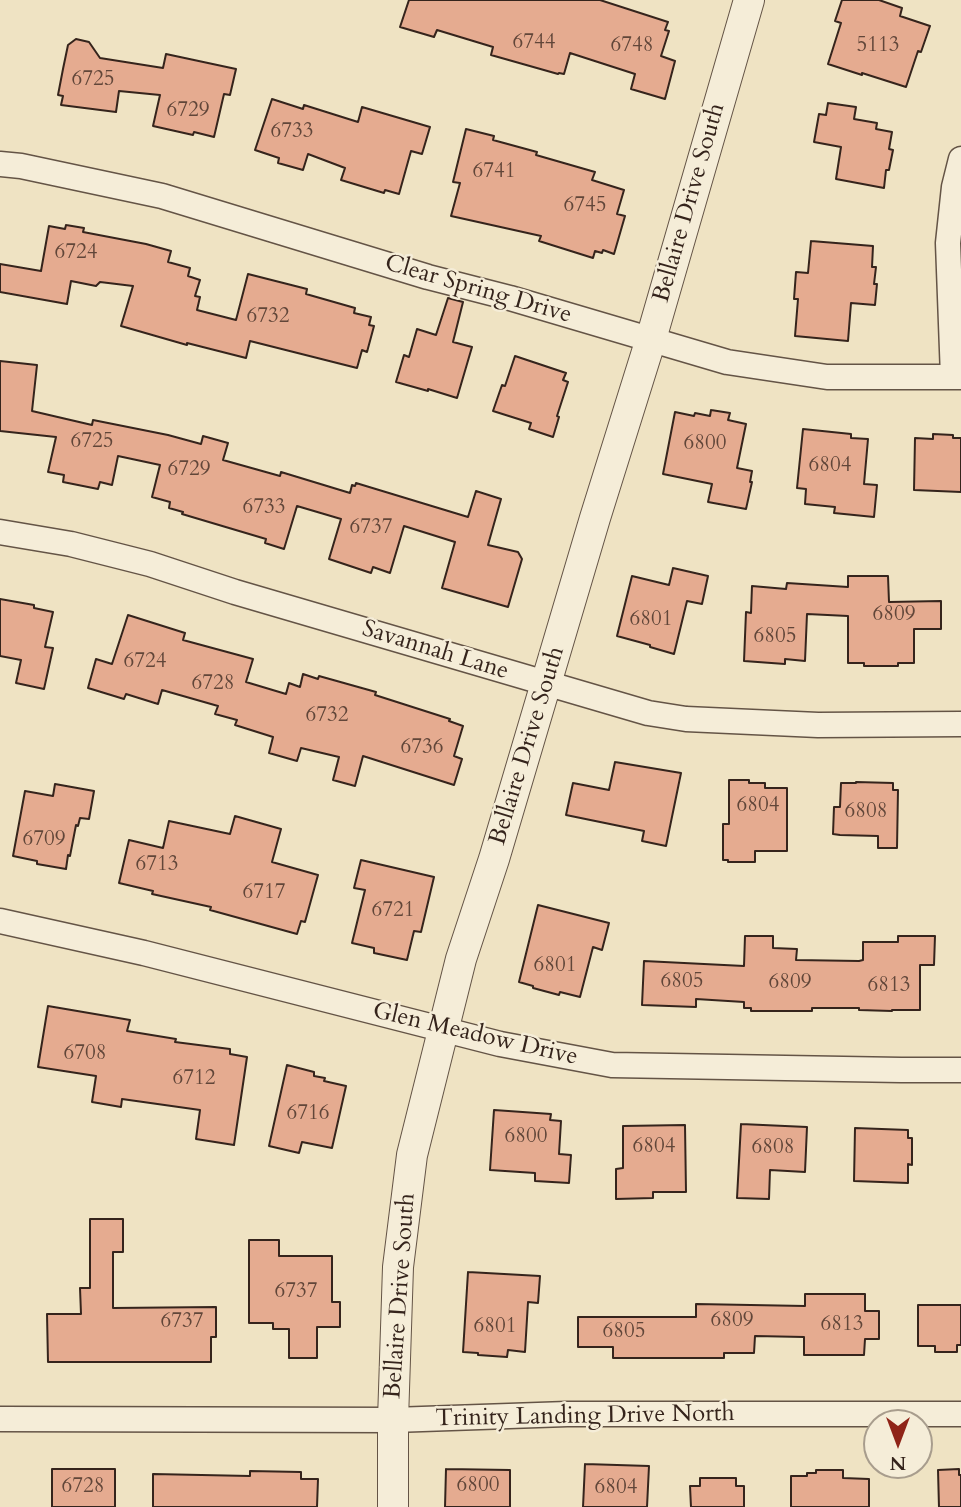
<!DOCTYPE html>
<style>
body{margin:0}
#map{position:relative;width:961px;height:1507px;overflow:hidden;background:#efe3c3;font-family:Cardo,serif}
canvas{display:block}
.north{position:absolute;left:863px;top:1409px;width:70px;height:70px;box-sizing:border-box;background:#f5edd8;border:2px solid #a89d8d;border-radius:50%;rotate:180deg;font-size:19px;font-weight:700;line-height:28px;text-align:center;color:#35241c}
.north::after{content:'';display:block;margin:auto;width:24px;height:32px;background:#8f2418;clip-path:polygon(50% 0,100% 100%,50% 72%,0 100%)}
</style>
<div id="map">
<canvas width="961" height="1507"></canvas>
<div class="north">N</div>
</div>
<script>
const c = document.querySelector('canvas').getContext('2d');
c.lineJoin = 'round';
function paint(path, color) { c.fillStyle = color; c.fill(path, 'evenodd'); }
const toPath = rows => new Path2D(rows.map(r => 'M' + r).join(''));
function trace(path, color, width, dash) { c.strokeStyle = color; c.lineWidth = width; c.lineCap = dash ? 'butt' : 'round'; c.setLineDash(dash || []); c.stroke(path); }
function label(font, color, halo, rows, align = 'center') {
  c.font = font + ' Cardo,serif'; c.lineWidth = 5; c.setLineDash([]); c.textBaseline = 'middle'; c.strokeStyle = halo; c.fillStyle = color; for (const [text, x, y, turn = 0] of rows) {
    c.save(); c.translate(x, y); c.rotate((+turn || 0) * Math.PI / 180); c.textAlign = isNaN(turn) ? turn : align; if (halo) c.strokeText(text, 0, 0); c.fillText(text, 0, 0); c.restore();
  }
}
const building = toPath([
 [409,0,600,0,668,22,665,30,669,31,661,56,675,61,665,99,631,89,635,74,570,53,564,74,559,73,558,74,491,55,493,47,437,30,434,37,400,27,409,0],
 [842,0,879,0,902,8,900,16,930,26,921,52,918,51,906,87,862,73,862,75,828,64,841,23,835,21,842,0],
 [76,39,89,42,100,58,163,68,166,54,236,69,230,95,224,94,214,137,194,132,193,135,153,126,160,95,119,91,116,112,61,105,63,96,58,95,63,69,68,45,76,39],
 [272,99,303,109,304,105,358,122,362,107,430,127,422,154,411,151,399,194,385,190,384,193,341,180,345,168,308,154,303,170,278,163,279,158,255,150,272,99],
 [828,103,856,107,854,119,877,123,876,129,892,132,889,149,893,150,889,170,886,170,884,188,836,179,841,147,814,142,819,114,826,115,828,103],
 [466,129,494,136,493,140,537,152,536,155,595,172,592,180,624,190,617,214,625,216,614,254,603,250,602,253,595,251,593,258,539,241,541,236,451,216,460,183,453,182,466,129],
 [66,225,84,228,83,232,146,244,171,251,168,262,190,268,188,276,200,280,195,296,200,297,197,310,236,320,248,274,307,289,306,294,355,308,354,313,371,317,369,325,374,326,367,352,362,350,357,368,250,341,246,358,187,343,187,345,121,326,133,286,100,282,96,286,71,281,67,304,0,292,0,264,41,271,49,226,65,229,66,225],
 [811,241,873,246,872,267,876,267,874,284,877,284,875,305,851,303,848,341,795,336,798,299,794,299,796,272,808,273,811,241],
 [448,298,463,302,453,342,472,347,457,398,428,389,428,391,396,382,404,355,409,357,417,329,436,335,448,298],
 [515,356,566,373,563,380,568,382,557,416,559,417,553,437,529,429,531,423,493,411,502,385,505,386,515,356],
 [0,361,37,365,32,411,92,425,93,420,168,435,201,444,203,436,228,443,223,460,280,476,281,472,350,493,352,485,355,486,356,483,468,517,476,491,501,499,488,545,518,552,522,559,508,607,442,588,455,542,404,526,390,573,373,567,371,573,329,559,341,519,297,506,284,549,265,543,266,539,182,514,183,512,169,508,170,502,152,497,160,465,118,456,112,485,100,482,98,489,63,482,64,475,48,472,56,437,0,431,0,361],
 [711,410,730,413,728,420,746,424,737,468,752,471,750,482,752,482,746,509,708,502,712,484,663,474,675,412,694,416,695,413,710,416,711,410],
 [803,429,851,434,851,438,868,439,864,484,877,485,874,517,834,513,835,507,805,504,806,489,797,488,803,429],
 [933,434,953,435,953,438,961,438,961,492,914,490,915,438,933,439,933,434],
 [673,568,708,576,702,604,687,601,674,654,650,647,650,645,617,636,632,576,669,585,673,568],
 [848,576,888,576,889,602,941,601,941,629,914,629,914,663,898,663,898,666,864,666,864,663,848,663,848,616,807,614,805,661,785,659,785,664,744,661,746,612,751,613,752,586,786,589,787,583,848,587,848,576],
 [0,599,34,605,34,608,53,612,45,647,53,648,44,689,16,683,21,660,0,656,0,599],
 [128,615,185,633,183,640,253,659,246,682,286,694,289,683,300,687,303,674,318,679,319,676,376,692,375,695,450,719,449,721,463,726,454,756,462,759,454,785,363,756,355,786,333,780,339,757,301,748,297,761,269,753,273,737,235,725,237,720,215,714,218,706,162,690,158,704,126,694,124,699,88,688,96,659,112,664,128,615],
 [615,762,681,773,666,846,642,841,644,831,566,815,573,783,609,790,615,762],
 [729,780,749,780,749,783,765,783,765,788,787,788,787,851,755,851,755,862,728,862,728,860,723,860,723,824,729,824,729,780],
 [856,782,893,783,893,790,898,790,897,848,878,848,878,836,840,835,833,834,834,807,840,807,841,783,856,783,856,782],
 [55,784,94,791,89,819,80,818,78,826,76,825,70,856,68,855,66,869,37,864,37,861,13,856,25,791,53,796,55,784],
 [235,816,281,829,272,862,318,875,305,922,301,921,297,934,210,910,211,907,152,894,153,891,119,883,129,840,163,848,169,821,230,834,235,816],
 [361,860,434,877,421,932,414,931,407,960,374,953,374,948,352,943,365,890,354,888,361,860],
 [538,905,609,923,602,950,593,947,580,997,560,992,559,995,533,988,533,986,519,982,538,905],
 [745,936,773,936,773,948,797,949,796,960,859,961,863,960,863,942,898,942,898,936,935,936,934,965,920,965,920,1010,892,1010,892,1011,859,1010,859,1008,812,1008,812,1011,751,1011,751,1008,744,1008,744,1002,696,999,696,1007,642,1005,644,961,744,966,745,936],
 [48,1006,130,1020,127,1031,176,1039,175,1042,230,1049,230,1054,247,1057,234,1145,196,1139,200,1110,122,1099,121,1107,92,1102,96,1076,38,1067,48,1006],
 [287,1065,314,1072,314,1076,325,1078,324,1081,346,1086,332,1148,302,1142,299,1153,269,1146,287,1065],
 [494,1110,551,1114,550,1120,561,1121,559,1154,571,1155,569,1183,535,1181,535,1173,490,1170,494,1110],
 [741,1124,807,1127,805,1172,770,1170,769,1199,737,1198,741,1124],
 [685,1125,686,1192,653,1192,653,1198,616,1199,616,1169,623,1168,623,1126,685,1125],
 [855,1128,908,1130,908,1138,912,1138,912,1165,908,1164,908,1183,854,1181,855,1128],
 [90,1219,123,1219,123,1252,113,1252,113,1308,216,1307,216,1337,211,1337,211,1362,48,1362,47,1314,81,1314,80,1288,90,1288,90,1219],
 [249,1240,279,1240,279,1256,332,1256,332,1302,340,1302,340,1327,317,1327,317,1358,289,1358,289,1329,273,1329,273,1323,249,1323,249,1240],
 [468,1272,540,1276,538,1303,528,1302,525,1352,508,1350,507,1357,478,1355,478,1353,463,1352,468,1272],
 [805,1294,865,1294,865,1311,879,1311,879,1339,865,1339,864,1355,804,1355,804,1337,755,1336,754,1353,724,1353,724,1358,613,1358,613,1347,578,1347,578,1317,696,1317,696,1304,805,1306,805,1294],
 [918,1305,961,1305,961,1345,957,1345,957,1352,935,1352,935,1346,918,1346,918,1305],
 [585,1464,649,1466,647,1507,583,1507,585,1464],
 [52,1469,115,1469,115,1507,52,1507,52,1469],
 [446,1469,510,1470,510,1507,445,1507,446,1469],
 [959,1469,959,1475,961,1475,961,1507,939,1507,938,1470,959,1469],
 [816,1470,843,1470,843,1478,869,1479,869,1507,791,1507,791,1476,807,1476,807,1473,816,1473,816,1470],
 [250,1471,301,1472,301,1479,318,1479,317,1507,153,1507,153,1474,250,1476,250,1471],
 [700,1478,736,1478,736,1486,744,1486,744,1507,691,1507,690,1486,700,1486,700,1478]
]);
const minor = toPath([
 [0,164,21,166,162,196,428,277,510,298,727,362,827,377,961,377],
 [953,377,948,243,954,187,961,159],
 [0,532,71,544,150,564,235,592,648,713,686,719,818,725,961,724],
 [0,921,144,953,500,1044,612,1065,901,1070,961,1070],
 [0,1419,393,1420,567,1414,961,1414]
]);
const tertiary = toPath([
 [393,1507,393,1420,398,1267,412,1155,461,959,494,859,595,518,651,339,749,0]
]);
const numberNames = [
 ["6744",534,43],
 ["6748",632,46],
 ["5113",878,46],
 ["6725",93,80],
 ["6729",188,111],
 ["6733",292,132],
 ["6741",494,172],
 ["6745",585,206],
 ["6724",76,253],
 ["6732",268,317],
 ["6725",92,442],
 ["6800",705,444],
 ["6804",830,466],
 ["6729",189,470],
 ["6733",264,508],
 ["6737",371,528],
 ["6809",894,615],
 ["6801",651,620],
 ["6805",775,637],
 ["6724",145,662],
 ["6728",213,684],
 ["6732",327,716],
 ["6736",422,748],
 ["6804",758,806],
 ["6808",866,812],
 ["6709",44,840],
 ["6713",157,865],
 ["6717",264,893],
 ["6721",393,911],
 ["6801",555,966],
 ["6805",682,982],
 ["6809",790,983],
 ["6813",889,986],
 ["6708",85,1054],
 ["6712",194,1079],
 ["6716",308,1114],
 ["6800",526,1137],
 ["6804",654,1147],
 ["6808",773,1148],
 ["6737",296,1292],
 ["6809",732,1321],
 ["6737",182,1322],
 ["6813",842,1325],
 ["6801",495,1327],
 ["6805",624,1332],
 ["6800",478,1486],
 ["6728",83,1487],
 ["6804",616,1488]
];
const streetNames = [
 ["Bellaire Drive South",690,203,-74],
 ["Clear Spring Drive",478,290,16],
 ["Savannah Lane",435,651,17],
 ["Bellaire Drive South",528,746,-73],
 ["Glen Meadow Drive",475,1035,13],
 ["Bellaire Drive South",401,1296,-86],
 ["Trinity Landing Drive North",585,1417,-1]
];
paint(building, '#e5ab90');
trace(building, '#35241c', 2);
trace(minor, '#645446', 27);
trace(tertiary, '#645446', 32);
trace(minor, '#f5edd8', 24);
trace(tertiary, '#f5edd8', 30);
label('21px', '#614639', null, numberNames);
label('24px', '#35241c', '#f5edd8', streetNames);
</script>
